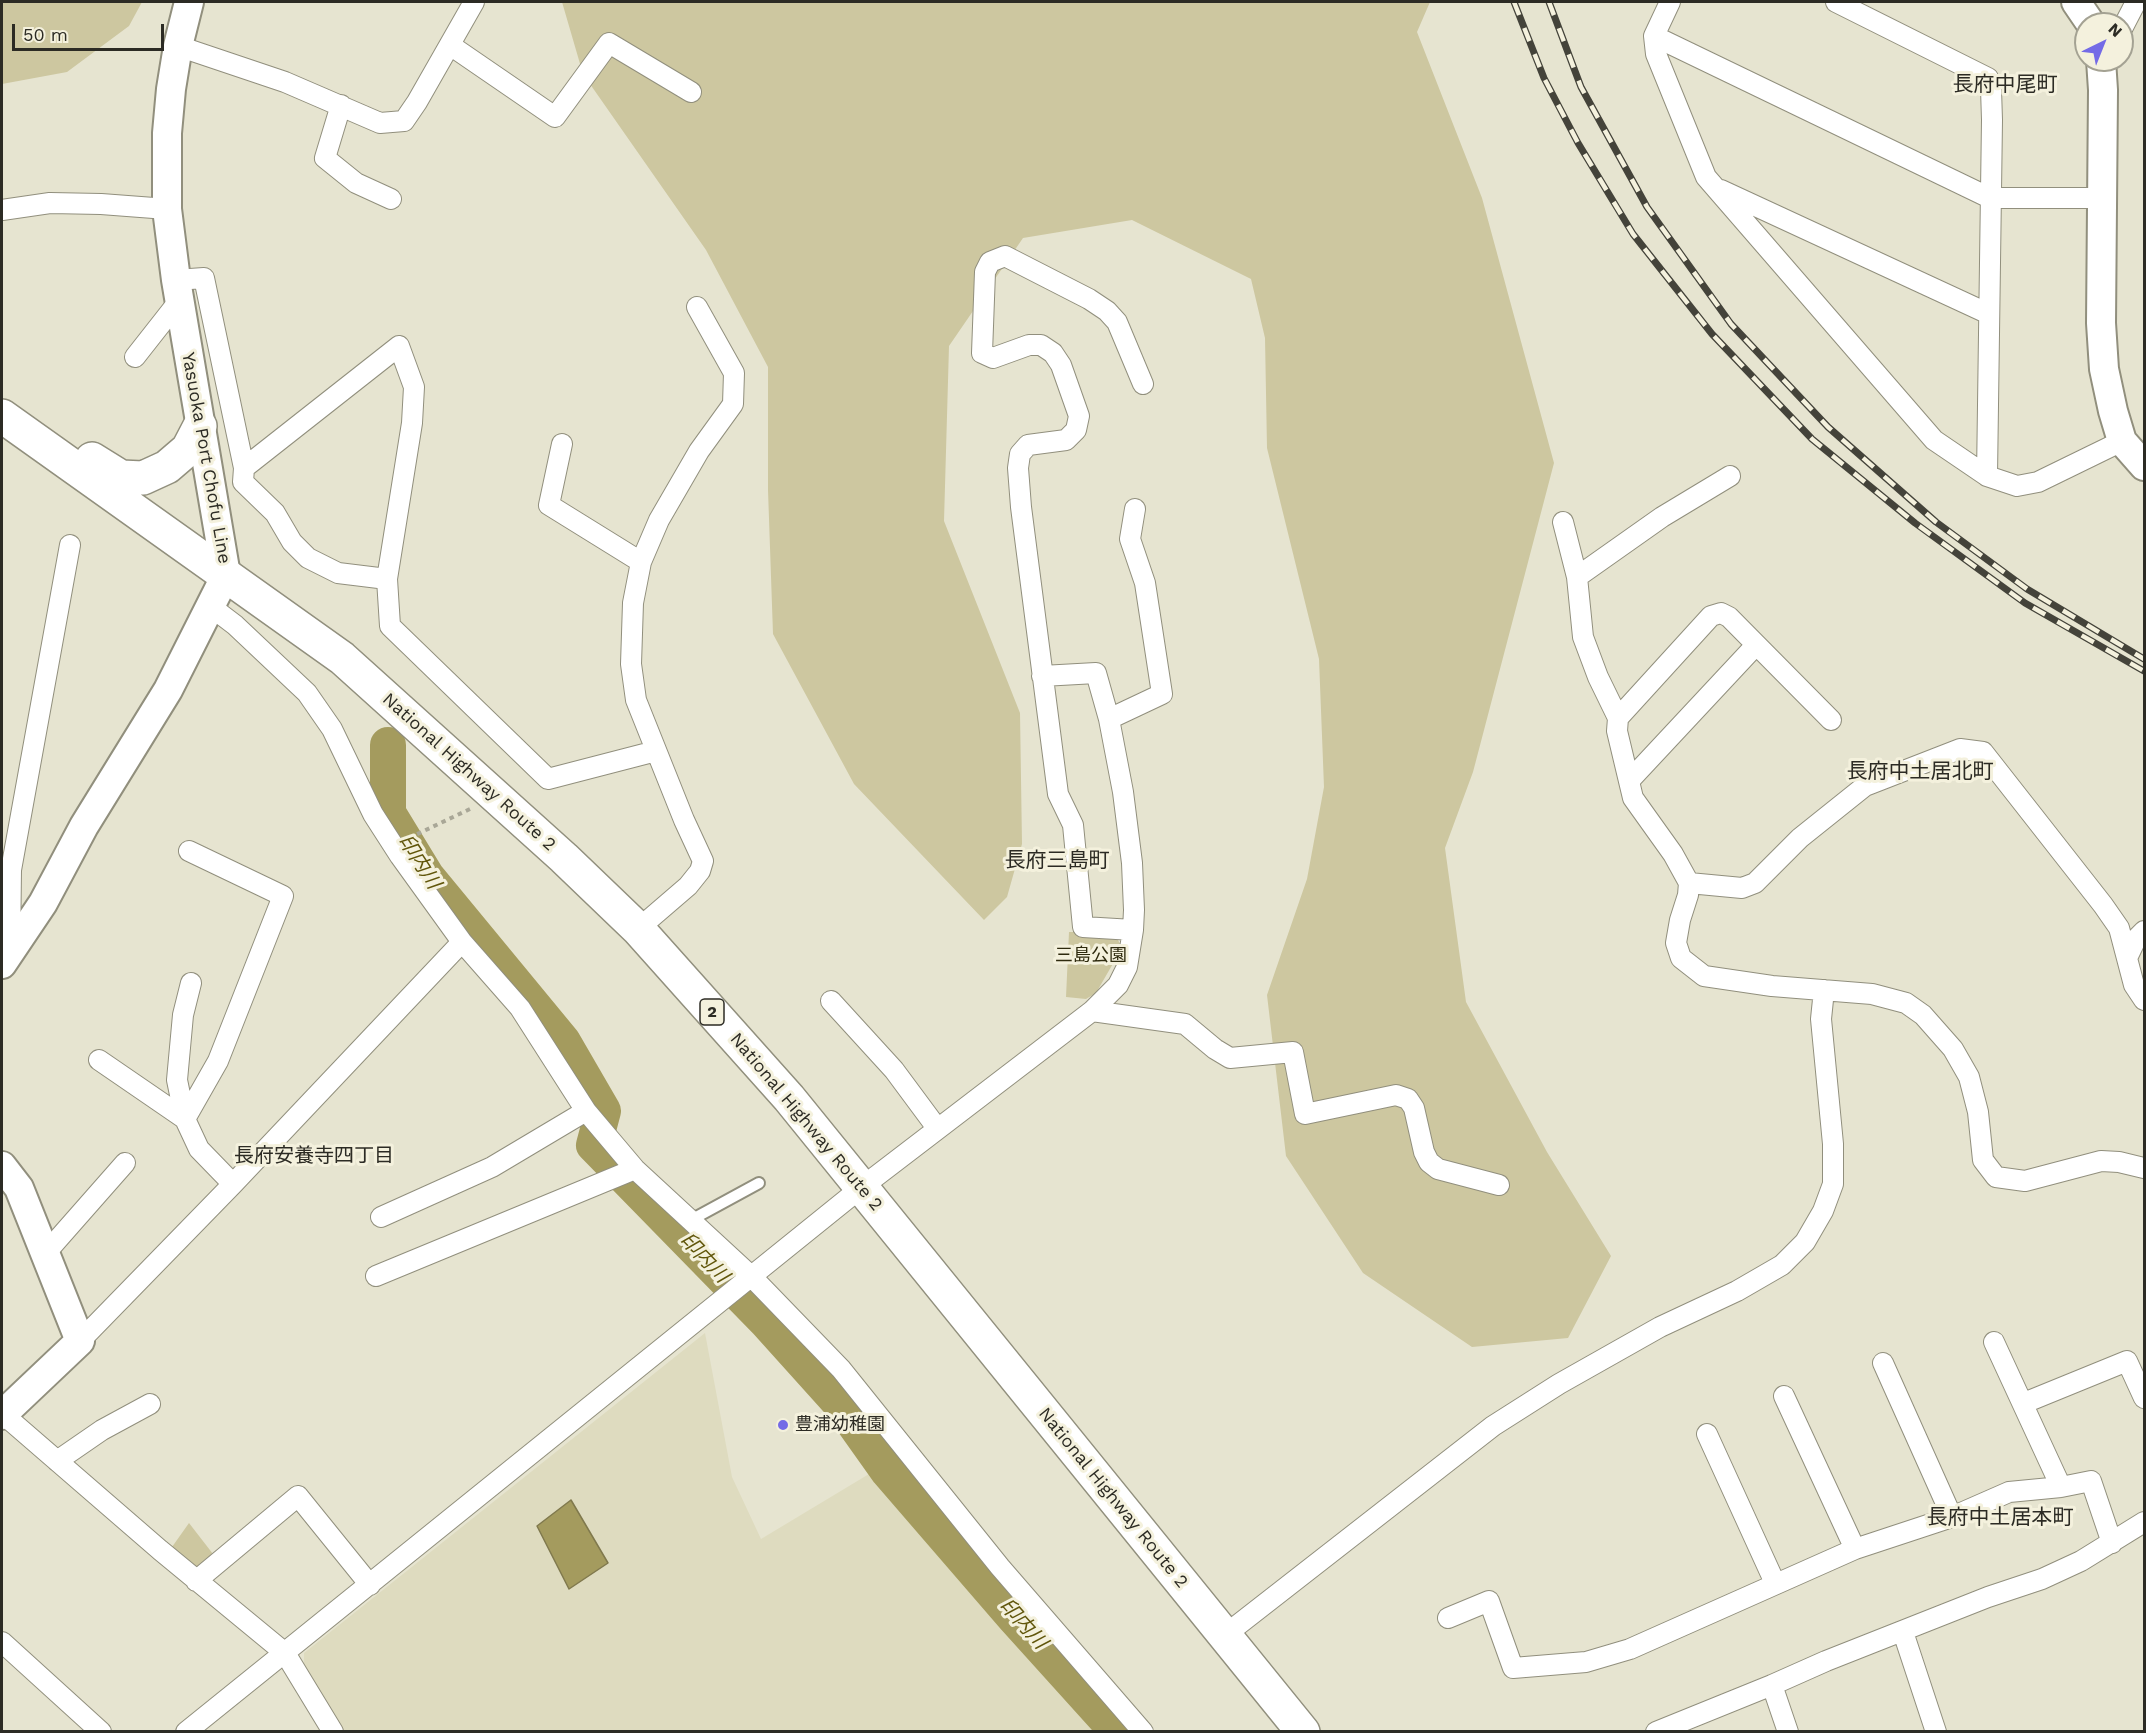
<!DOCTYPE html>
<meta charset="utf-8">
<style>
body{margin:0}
#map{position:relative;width:2146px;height:1733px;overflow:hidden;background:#e6e4d0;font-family:"Work Sans",sans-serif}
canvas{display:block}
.frame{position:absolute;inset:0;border:3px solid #2c2b24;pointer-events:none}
.north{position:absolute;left:2074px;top:12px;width:60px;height:60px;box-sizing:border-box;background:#f4f1dd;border:2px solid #a4a293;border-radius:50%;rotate:43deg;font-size:16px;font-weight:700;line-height:24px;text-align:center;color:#2c2b24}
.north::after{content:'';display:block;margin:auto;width:21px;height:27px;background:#746be6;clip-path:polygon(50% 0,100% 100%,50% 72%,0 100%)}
.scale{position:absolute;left:12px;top:24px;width:152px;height:27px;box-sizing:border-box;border:3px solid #2c2b24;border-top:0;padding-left:8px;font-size:18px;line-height:21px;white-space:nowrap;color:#2c2b24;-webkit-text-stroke:4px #f4f1dd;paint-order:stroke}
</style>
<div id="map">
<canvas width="2146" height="1733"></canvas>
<div class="frame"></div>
<div class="north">N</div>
<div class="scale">50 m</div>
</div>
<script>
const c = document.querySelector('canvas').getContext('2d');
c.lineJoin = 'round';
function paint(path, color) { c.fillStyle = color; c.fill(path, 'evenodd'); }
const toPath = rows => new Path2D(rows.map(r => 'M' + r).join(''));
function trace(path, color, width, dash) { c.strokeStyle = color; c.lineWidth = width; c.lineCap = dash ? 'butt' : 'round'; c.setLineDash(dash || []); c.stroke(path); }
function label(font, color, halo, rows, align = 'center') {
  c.font = font + ' "Work Sans","Noto Sans JP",sans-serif'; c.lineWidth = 6; c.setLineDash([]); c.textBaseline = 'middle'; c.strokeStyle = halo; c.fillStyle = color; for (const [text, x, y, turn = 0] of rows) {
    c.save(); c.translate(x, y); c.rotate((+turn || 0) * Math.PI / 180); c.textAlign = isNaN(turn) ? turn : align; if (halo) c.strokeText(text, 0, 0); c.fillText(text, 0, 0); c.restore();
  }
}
const built = toPath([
 [705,1333,732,1477,761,1539,874,1471,970,1584,1106,1731,344,1731,304,1664,304,1653]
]);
const green = toPath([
 [2,2,142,2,129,26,67,72,2,84],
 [562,2,1430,2,1417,32,1482,198,1554,463,1473,772,1445,848,1466,1002,1547,1152,1611,1256,1568,1338,1472,1347,1363,1273,1286,1156,1267,995,1307,879,1324,787,1319,659,1267,448,1265,338,1251,279,1132,220,1023,238,949,346,944,521,1020,713,1022,844,1007,897,984,920,854,784,773,634,768,490,768,367,706,250,583,74],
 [1069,932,1114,932,1122,948,1096,993,1086,999,1066,997],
 [189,1523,213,1554,200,1566,189,1566,172,1547]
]);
const water = toPath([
 [571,1500,608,1563,569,1589,537,1526,571,1500]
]);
const river = toPath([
 [388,745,388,813,427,877,563,1042,603,1111,594,1145,767,1322,839,1402,888,1471,1015,1618,1118,1732]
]);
const path = toPath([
 [409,838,470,809]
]);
const lane = toPath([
 [691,1220,759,1183]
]);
const street = toPath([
 [1670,2,1654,36,1656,54,1706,177,1934,440,1987,476,2017,486,2038,482,2122,441],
 [1836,2,1988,78,1991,89,1992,120,1987,476],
 [2122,29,2136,2],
 [1654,36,1990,198,2103,198],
 [450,45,555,117,609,43,691,92],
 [178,46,285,82,380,123,404,121,417,102,474,2],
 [341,105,325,158,356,183,391,199],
 [1721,190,1989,314],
 [2,210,50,203,101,204,167,209],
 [176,280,204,278,244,468,399,346,414,387,412,423,387,579,390,626,548,779,656,751],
 [135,357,179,301],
 [562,444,549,505,641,562],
 [244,468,243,482,275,513,292,542,308,558,338,573,387,579],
 [1563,522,1577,577],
 [210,606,235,625,307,693,332,729,373,814,400,856,462,942,520,1008,586,1111,635,1169,751,1276,841,1369,1000,1567,1143,1732],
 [1618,718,1598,677,1583,637,1577,577,1662,517,1730,476],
 [1109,719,1162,694,1145,583,1130,539,1135,509],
 [1831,720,1729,617,1721,613,1711,616,1618,718,1617,731,1633,798,1673,854,1689,883,1688,895,1680,920,1676,943,1681,958,1704,976,1772,986,1872,994,1906,1003,1923,1015,1953,1049,1969,1077,1978,1112,1983,1160,1996,1177,2025,1181,2101,1161,2119,1162,2144,1168],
 [1629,781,1756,645],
 [1689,883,1742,888,1755,883,1800,838,1865,786,1960,749,1983,752,2103,905,2119,928,2134,985,2144,1000],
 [638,929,688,886,700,871,703,861,684,820,636,700,631,664,633,603,641,562,659,520,699,451,733,404,734,373,697,307],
 [1133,930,1083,927,1073,825,1058,794,1021,507,1018,468,1020,454,1028,445,1066,440,1076,430,1079,416,1061,365,1053,353,1041,345,1029,345,993,358,982,353,985,272,990,262,1005,256,1089,299,1107,311,1117,322,1143,384],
 [10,951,11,870,70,545],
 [2127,958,2136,939,2144,931],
 [191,983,183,1015,177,1080,185,1119,199,1149,233,1184],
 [831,1001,894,1070,937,1128],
 [1092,1011,1185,1024,1215,1049,1230,1058,1293,1052,1305,1114,1396,1095,1408,1099,1414,1108,1424,1152,1429,1162,1438,1169,1499,1185],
 [99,1060,185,1119],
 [185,1119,218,1061,283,896,189,851],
 [381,1217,492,1167,586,1111],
 [44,1255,125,1163],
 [376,1276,635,1169],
 [80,1341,233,1184,462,942],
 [1994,1342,2061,1487],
 [1883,1363,1952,1517],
 [1784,1396,1855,1549],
 [2024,1403,2127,1361,2144,1398],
 [3,1414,160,1550,285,1653,333,1732],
 [1707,1434,1775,1583],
 [57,1461,102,1430,150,1404],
 [196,1581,298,1496,370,1585],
 [1448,1618,1489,1601,1513,1668,1586,1662,1630,1649,1855,1549,1952,1517,2009,1492,2061,1487,2091,1481,2112,1543],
 [1903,1632,1936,1732],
 [1225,1635,1493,1426,1559,1384,1660,1327,1737,1291,1782,1265,1805,1242,1823,1211,1833,1184,1833,1144,1821,1019,1824,990],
 [2,1642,101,1732],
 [1772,1685,1788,1732],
 [186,1732,862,1187,1092,1011,1118,985,1127,967,1133,930,1134,910,1132,863,1123,792,1109,719,1096,673,1042,676],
 [1656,1732,1772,1685,1826,1661,1988,1597,2042,1579,2081,1561,2144,1522]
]);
const secondary = toPath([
 [2076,2,2091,24],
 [2101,60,2103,90,2101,323,2104,369,2113,411,2122,441,2144,466],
 [2,964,43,903,84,826,168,690,226,575,176,280,167,209,167,133,171,89,178,46,189,2],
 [2,1166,19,1188,80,1341,2,1415]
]);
const highway = toPath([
 [2,416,342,658,564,858,638,929,789,1098,1303,1732],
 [92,459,121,477,143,478,167,467,188,449,200,426]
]);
const rail = toPath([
 [1514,2,1544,78,1578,143,1633,234,1712,334,1812,439,1915,523,2025,603,2144,671],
 [1549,2,1581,87,1647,207,1731,324,1828,427,1936,522,2027,589,2144,659]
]);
const markers = [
 [783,1425,6,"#746be6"]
];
const shields = [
 [712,1012,24]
];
const shieldNames = [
 ["2",712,1012]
];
const streetNames = [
 ["Yasuoka Port Chofu Line",206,458,80],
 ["National Highway Route 2",469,772,42],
 ["National Highway Route 2",806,1122,50],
 ["National Highway Route 2",1113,1498,51]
];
const parkNames = [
 ["三島公園",1091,956]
];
const poiNames = [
 ["豊浦幼稚園",795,1425]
];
const waterNames = [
 ["印内川",419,862,57],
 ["印内川",704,1258,46],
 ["印内川",1023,1624,48]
];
const neighbourhoodNames = [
 ["長府安養寺四丁目",314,1156]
];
const quarterNames = [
 ["長府中尾町",2005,85],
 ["長府中土居北町",1920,772],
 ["長府三島町",1057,861],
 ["長府中土居本町",2000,1518]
];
paint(built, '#dedbbf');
paint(green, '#cdc7a0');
paint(water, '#a49b5e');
trace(water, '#80794d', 1.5);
trace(river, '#a49b5e', 36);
trace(lane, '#918f7d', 14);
trace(street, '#918f7d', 22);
trace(secondary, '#918f7d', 32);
trace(highway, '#918f7d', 36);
trace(path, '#a9a797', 4, [4.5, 4.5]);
trace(lane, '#fff', 10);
trace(street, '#fff', 20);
trace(secondary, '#fff', 28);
trace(highway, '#fff', 33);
trace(rail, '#44433a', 7);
trace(rail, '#f4f1dd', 4.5, [14]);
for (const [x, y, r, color] of markers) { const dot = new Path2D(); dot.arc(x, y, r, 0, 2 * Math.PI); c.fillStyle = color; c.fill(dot); trace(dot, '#f4f1dd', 2); }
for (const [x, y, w] of shields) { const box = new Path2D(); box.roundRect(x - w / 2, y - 13, w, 26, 4.5); c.fillStyle = '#f4f1dd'; c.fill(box); trace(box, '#2c2b24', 1.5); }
label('bold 16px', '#2c2b24', null, shieldNames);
label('18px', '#2c2b24', '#f4f1dd', streetNames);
label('18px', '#2e2a0e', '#f4f1dd', parkNames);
label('18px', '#2c2b24', '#f4f1dd', poiNames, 'left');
label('italic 20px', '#61560b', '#f4f1dd', waterNames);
label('20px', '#2c2b24', '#f4f1dd', neighbourhoodNames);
label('21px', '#2c2b24', '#f4f1dd', quarterNames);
</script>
